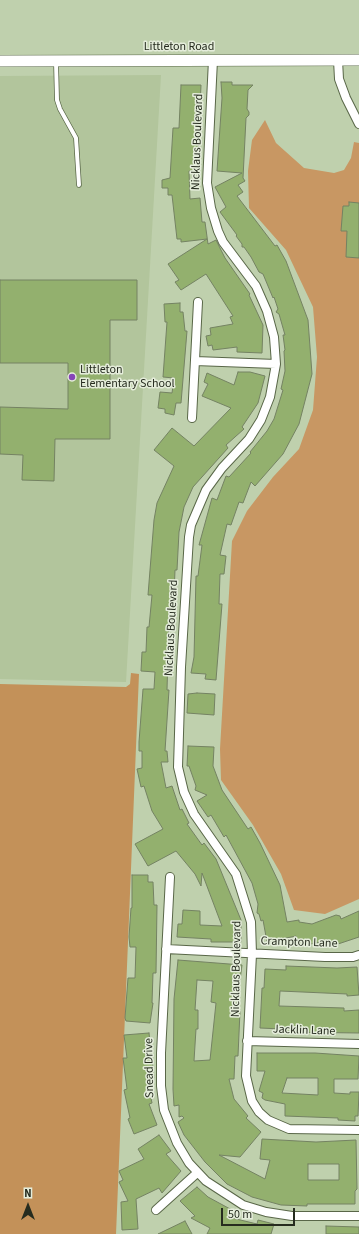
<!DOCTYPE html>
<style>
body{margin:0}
#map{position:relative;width:359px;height:1234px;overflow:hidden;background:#bfd0ad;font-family:"Source Sans 3",sans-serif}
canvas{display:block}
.north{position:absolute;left:8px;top:1186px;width:40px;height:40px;-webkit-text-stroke:3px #e5eddb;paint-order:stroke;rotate:0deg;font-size:11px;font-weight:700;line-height:16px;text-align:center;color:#262c1f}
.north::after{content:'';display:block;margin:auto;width:14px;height:18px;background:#262c1f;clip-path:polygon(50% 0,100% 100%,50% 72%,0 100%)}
.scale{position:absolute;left:221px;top:1208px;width:74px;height:18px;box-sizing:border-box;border:2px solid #262c1f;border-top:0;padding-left:5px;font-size:12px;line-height:14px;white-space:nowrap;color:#262c1f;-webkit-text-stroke:3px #e5eddb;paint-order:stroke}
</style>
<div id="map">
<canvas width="359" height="1234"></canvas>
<div class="north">N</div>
<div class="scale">50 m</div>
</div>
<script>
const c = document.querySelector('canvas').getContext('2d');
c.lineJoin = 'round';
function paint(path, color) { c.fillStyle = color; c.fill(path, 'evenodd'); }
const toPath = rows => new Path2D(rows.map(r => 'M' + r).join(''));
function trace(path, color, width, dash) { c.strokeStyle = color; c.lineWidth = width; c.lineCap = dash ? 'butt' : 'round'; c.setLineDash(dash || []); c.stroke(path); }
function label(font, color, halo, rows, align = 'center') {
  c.font = font + ' "Source Sans 3",sans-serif'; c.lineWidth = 3; c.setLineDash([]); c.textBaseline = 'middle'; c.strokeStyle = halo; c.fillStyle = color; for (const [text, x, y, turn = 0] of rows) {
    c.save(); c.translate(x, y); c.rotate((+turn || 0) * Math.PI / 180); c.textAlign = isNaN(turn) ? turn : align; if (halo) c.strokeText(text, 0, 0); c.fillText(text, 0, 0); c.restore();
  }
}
const built = toPath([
 [161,75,126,682,0,679,0,76]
]);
const green = toPath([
 [265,120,276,143,304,168,334,173,344,170,351,158,354,142,359,143,359,899,325,914,294,910,281,874,253,825,221,780,220,749,232,541,247,511,273,477,299,449,313,410,317,357,313,307,286,250,249,208,248,171,252,140]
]);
const forest = toPath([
 [131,673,139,674,116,1234,0,1234,0,684,126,687,130,684]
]);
const building = toPath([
 [221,82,232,82,232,85,253,85,248,90,247,109,249,112,249,115,246,118,243,178,245,181,238,185,243,192,237,196,275,246,277,245,286,261,308,320,312,374,299,424,283,454,255,486,251,482,243,503,239,502,231,525,227,524,220,555,226,556,224,574,220,574,219,604,222,604,216,680,205,679,206,674,191,673,194,657,196,576,198,576,202,545,199,545,212,498,217,500,226,476,229,477,251,453,250,452,267,431,274,419,283,390,281,389,285,371,284,351,285,350,283,335,285,335,279,314,276,312,278,309,274,297,273,298,263,274,259,272,251,257,244,247,242,247,242,244,236,236,237,235,220,212,226,207,215,187,242,173,217,171,222,98,221,82],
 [181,85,201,85,197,171,189,171,190,199,200,198,202,222,205,222,208,244,216,240,225,258,250,294,249,295,263,325,262,353,237,352,237,347,213,350,212,345,208,346,206,336,211,335,210,328,233,324,230,317,233,316,206,274,181,290,175,282,179,280,168,264,207,239,181,242,181,239,177,239,172,195,168,195,168,188,162,188,162,180,170,178,173,128,179,128,181,85],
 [349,202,359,203,359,258,346,257,347,231,341,231,343,206,349,206,349,202],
 [0,280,137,280,137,320,110,320,110,439,55,439,54,481,22,480,23,455,0,454,0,407,68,409,68,363,0,363,0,280],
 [180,303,180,312,183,312,185,331,187,331,181,403,176,403,174,415,165,413,165,409,158,408,160,392,172,393,174,378,163,377,167,322,165,322,164,304,180,303],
 [238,372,250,372,265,376,258,403,242,427,244,429,226,445,228,448,193,487,184,507,179,532,177,570,175,570,173,621,169,621,167,690,169,690,165,751,167,751,168,762,161,762,166,788,172,786,180,810,182,809,189,823,187,824,202,845,204,843,216,859,241,920,241,942,211,942,211,939,177,937,178,924,182,924,183,910,200,911,200,925,222,926,202,873,201,886,195,874,176,851,148,866,135,844,163,829,152,811,144,786,141,787,137,769,142,768,142,751,139,751,139,742,143,689,154,689,155,672,141,671,142,652,146,652,147,627,149,627,152,595,148,595,154,520,157,503,174,466,154,450,172,428,194,446,231,408,202,396,208,384,204,382,207,373,234,385,238,372],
 [197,693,215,694,214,715,187,713,188,694,197,693],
 [188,746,214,747,213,766,222,790,248,829,251,827,260,843,280,885,287,922,299,920,299,922,312,924,336,915,340,916,341,919,359,911,359,937,329,947,326,941,300,946,297,944,296,936,267,942,263,920,261,921,259,914,257,913,258,904,252,883,226,835,224,837,211,815,208,817,197,801,207,795,195,790,196,786,189,766,187,766,188,746],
 [132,875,148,875,148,882,153,882,154,905,157,905,156,973,153,973,152,1003,153,1003,150,1023,126,1021,125,1018,128,978,135,978,136,947,130,947,129,937,131,908,132,908,132,875],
 [178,960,242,965,236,1011,240,1011,238,1056,235,1056,234,1079,229,1079,234,1099,248,1116,246,1118,261,1132,240,1157,219,1155,265,1179,270,1160,260,1159,262,1139,316,1142,356,1140,357,1189,355,1191,355,1204,307,1204,307,1206,281,1205,252,1197,227,1184,205,1162,184,1135,178,1122,184,1118,182,1116,179,1117,179,1105,174,1106,173,1089,174,999,178,960],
 [197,980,213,981,211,1002,216,1003,210,1060,194,1061,196,1029,198,1029,198,1010,195,1010,197,980],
 [308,1164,339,1164,339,1180,308,1180,308,1164],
 [286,966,337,968,357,967,359,995,347,996,347,994,280,991,279,1006,344,1008,344,1011,359,1010,359,1033,282,1032,282,1029,260,1028,262,988,264,988,265,969,286,970,286,966],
 [149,1033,154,1078,147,1079,152,1103,149,1104,157,1125,134,1134,128,1119,130,1118,124,1090,127,1089,123,1058,127,1058,124,1035,149,1033],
 [257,1053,315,1053,359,1056,358,1079,334,1079,334,1093,350,1094,350,1092,359,1092,358,1116,355,1116,355,1121,338,1120,338,1118,285,1116,285,1104,265,1100,262,1098,263,1093,259,1091,265,1071,257,1071,257,1053],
 [287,1078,318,1078,318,1095,282,1093,287,1078],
 [159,1135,171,1151,166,1154,181,1171,162,1193,159,1188,136,1199,138,1229,122,1230,121,1202,128,1201,119,1182,123,1180,119,1171,144,1159,138,1149,159,1135],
 [197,1187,208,1197,232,1210,228,1217,257,1224,258,1220,274,1224,271,1234,207,1234,210,1228,191,1218,195,1216,180,1201,197,1187],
 [185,1221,192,1234,158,1234,185,1221],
 [326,1226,359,1227,359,1234,326,1234,326,1226]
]);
const lane = toPath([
 [56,62,57,100,60,109,76,138,79,185]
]);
const street = toPath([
 [213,60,207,183,211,208,218,231,223,242,256,286,267,311,274,337,276,364,270,397,261,420,249,439,222,468,206,490,191,525,189,537,181,667,178,767,184,792,194,814,236,874,251,922,252,954,246,1076,252,1101,259,1112,268,1120,289,1129,359,1130],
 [338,60,339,79,346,98,359,124],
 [195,361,276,364],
 [192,418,198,302],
 [170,877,161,1053,161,1086,164,1110,177,1143,189,1163,206,1181,243,1205,266,1212,292,1216,359,1216],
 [166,949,325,957,353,957,359,955],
 [247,1041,359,1044],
 [156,1210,197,1173]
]);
const secondary = toPath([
 [0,61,359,60]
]);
const markers = [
 [72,377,4,"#8644b8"]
];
const streetNames = [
 ["Littleton Road",179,47],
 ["Nicklaus Boulevard",198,142,-88],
 ["Nicklaus Boulevard",172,628,-87],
 ["Crampton Lane",299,943,2],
 ["Nicklaus Boulevard",237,969,-89],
 ["Jacklin Lane",304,1031,2],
 ["Snead Drive",150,1068,-91]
];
const poiNames = [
 ["Littleton",80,370],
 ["Elementary School",80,384]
];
paint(built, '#b2c59c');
paint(green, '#c89763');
paint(forest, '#c39159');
paint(building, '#93b06e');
trace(building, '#748262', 1);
trace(lane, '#596748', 5.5);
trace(street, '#596748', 10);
trace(secondary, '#596748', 12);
trace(lane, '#fff', 4);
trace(street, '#fff', 8);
trace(secondary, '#fff', 11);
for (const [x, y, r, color] of markers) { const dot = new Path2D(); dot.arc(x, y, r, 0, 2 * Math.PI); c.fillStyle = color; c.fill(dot); trace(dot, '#e5eddb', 1.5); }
label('12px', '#262c1f', '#e5eddb', streetNames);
label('12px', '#262c1f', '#e5eddb', poiNames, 'left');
</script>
